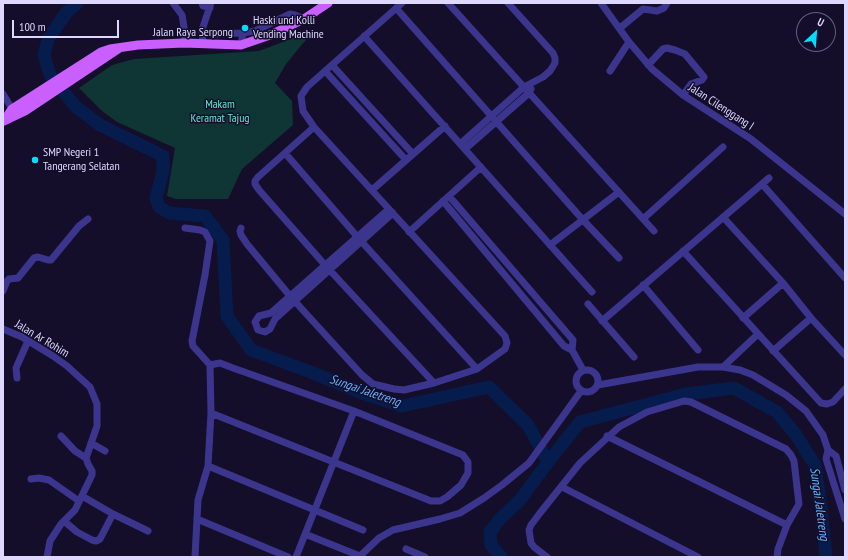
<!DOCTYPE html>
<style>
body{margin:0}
#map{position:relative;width:848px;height:560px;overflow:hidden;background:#140e2b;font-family:"PT Sans Narrow",sans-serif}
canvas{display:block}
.frame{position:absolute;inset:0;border:4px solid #ded8ff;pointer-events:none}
.north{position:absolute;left:796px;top:12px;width:40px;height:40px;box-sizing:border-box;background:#140e2b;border:1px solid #655f80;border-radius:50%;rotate:26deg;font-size:11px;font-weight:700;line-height:16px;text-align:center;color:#ded8ff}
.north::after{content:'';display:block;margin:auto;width:14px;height:18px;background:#04dcff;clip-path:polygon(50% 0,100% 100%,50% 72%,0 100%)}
.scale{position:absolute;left:12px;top:20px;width:107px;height:18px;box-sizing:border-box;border:2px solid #ded8ff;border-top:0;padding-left:5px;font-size:12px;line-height:14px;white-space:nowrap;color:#ded8ff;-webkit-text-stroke:3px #140e2b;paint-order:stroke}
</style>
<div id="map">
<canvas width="848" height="560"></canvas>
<div class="frame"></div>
<div class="north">U</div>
<div class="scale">100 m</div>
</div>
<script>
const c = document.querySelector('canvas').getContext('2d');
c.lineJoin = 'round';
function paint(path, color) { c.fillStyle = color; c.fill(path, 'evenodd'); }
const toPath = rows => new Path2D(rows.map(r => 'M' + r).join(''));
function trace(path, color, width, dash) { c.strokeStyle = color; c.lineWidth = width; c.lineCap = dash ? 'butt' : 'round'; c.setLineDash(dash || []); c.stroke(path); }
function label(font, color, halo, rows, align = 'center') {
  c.font = font + ' "PT Sans Narrow",sans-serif'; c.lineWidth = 3; c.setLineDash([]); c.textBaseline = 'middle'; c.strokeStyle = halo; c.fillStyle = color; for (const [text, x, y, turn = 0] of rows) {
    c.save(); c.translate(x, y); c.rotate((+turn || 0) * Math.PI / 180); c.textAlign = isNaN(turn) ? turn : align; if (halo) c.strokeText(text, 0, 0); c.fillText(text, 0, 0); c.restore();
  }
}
const green = toPath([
 [314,30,286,64,275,83,292,101,293,125,242,169,228,199,176,199,167,196,175,148,117,122,102,111,79,88,112,65,134,59,259,51]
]);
const river = toPath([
 [77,3,66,13,48,39,44,55,50,75,76,107,100,125,163,156,163,171,156,198,159,207,169,213,205,216,223,240,227,316,251,350,308,371,362,393,402,406,489,387,528,425,548,462,580,422,686,394,734,388,777,412,796,435,815,465,821,507,826,557],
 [501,557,491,545,490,532,499,520,520,500,548,462]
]);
const minor = toPath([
 [173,3,182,15,185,33,184,43],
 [202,3,203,6,210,8],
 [448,3,654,231],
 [601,3,629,42,652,69,683,95,751,139,845,214],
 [396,8,583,220,619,258],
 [620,28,643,9,657,11,664,8,667,3],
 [213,34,243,33],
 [364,36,592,292],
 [203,44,202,30,211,3],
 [241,45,243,33,255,31,290,14,295,15,304,19],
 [332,65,413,154],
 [648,65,663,49,667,48,675,50,685,54,704,77,702,80,691,84,683,95],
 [325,71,406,160],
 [610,71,629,42],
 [3,94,14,112],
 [314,127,258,177,255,181,255,184,259,190,325,265,434,383],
 [460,144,524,87,543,77,550,71,555,63,555,58,553,53,508,3],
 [465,149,529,93,531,89],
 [285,153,361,241,477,369],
 [762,184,845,278],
 [372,190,445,126],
 [449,196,573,340,572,350],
 [443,201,564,346,572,350,583,370],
 [389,209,271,313,259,316,255,322,258,330,265,332,270,329,275,319,393,213],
 [723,217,783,283,811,318,845,355],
 [643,219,723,147],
 [185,228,200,230,205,232,210,241,205,275,192,341,193,346,210,365,211,413,208,466,198,500,195,557],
 [241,228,240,231,241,235,247,244,290,296,362,375,373,384,394,389,404,390,434,383,477,369,505,349,507,343,505,336,314,127,303,111,301,96,307,87,402,3],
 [409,232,481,167],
 [550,245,619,192],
 [683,251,821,403,827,404,833,402,845,389],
 [643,285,698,350],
 [3,291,7,281,9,279,18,278,34,258,38,257,48,260,51,260,79,226,88,219],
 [588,304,634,357],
 [743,318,783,283],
 [602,321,769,178],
 [3,329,22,337,53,356,67,366,90,387,97,404,97,426,86,458,88,464,92,471,92,475,75,510,61,524,50,541,47,557],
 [773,351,811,318],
 [210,365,220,363,233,368,354,411,463,455,468,462,468,473,461,485,447,497,440,501,431,501,211,413],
 [723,367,758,334],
 '576 381a11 11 0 1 1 22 0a11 11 0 1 1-22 0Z',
 [17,378,16,368,28,341],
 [598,385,698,367,723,367,740,370,753,375,786,395,806,411,823,435,828,450,826,459,845,519],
 [61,436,75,451,86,458],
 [607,436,787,525],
 [91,443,105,451],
 [828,450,836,456,845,490],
 [208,466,363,530],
 [31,479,39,478,49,480,79,501],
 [562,487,698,557],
 [113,514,148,531],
 [197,519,288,557],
 [64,521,77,532,92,540,96,541,100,539,113,514,82,496],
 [305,534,360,556],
 [406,549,425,557],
 [296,557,354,411],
 [359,557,379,538,393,530,440,519,460,513,484,498,502,485,529,463,581,391],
 [547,557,534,547,531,543,529,530,531,525,540,513,580,463,619,427,647,412,684,401,691,402,786,449,791,455,794,461,799,504,787,525,778,549,777,557]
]);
const major = toPath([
 [4,121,12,109,101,52,110,49,138,45,184,43,241,45,270,35,304,19,328,3],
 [4,121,25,111,118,49]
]);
const markers = [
 [245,28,4,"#04dcff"],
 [35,160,4,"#04dcff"]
];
const poiNames = [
 ["Haski und Kolli",253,21],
 ["Vending Machine",253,35],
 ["SMP Negeri 1",43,153],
 ["Tangerang Selatan",43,167]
];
const streetNames = [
 ["Jalan Raya Serpong",193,33],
 ["Jalan Cilenggang I",721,107,33],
 ["Jalan Ar Rohim",42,339,31]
];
const parkNames = [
 ["Makam",220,105],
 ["Keramat Tajug",220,119]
];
const waterNames = [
 ["Sungai Jaletreng",365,391,19],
 ["Sungai Jaletreng",819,504,82]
];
paint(green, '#103535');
trace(river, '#051c4c', 13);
trace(minor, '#3c358e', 7);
trace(major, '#ca5fff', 9);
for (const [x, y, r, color] of markers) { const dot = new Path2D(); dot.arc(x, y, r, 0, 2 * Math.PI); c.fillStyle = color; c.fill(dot); trace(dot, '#140e2b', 1.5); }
label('12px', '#ded8ff', '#140e2b', poiNames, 'left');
label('12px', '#ded8ff', '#140e2b', streetNames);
label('12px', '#58ebcc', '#140e2b', parkNames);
label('italic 13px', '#66b2ff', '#140e2b', waterNames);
</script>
